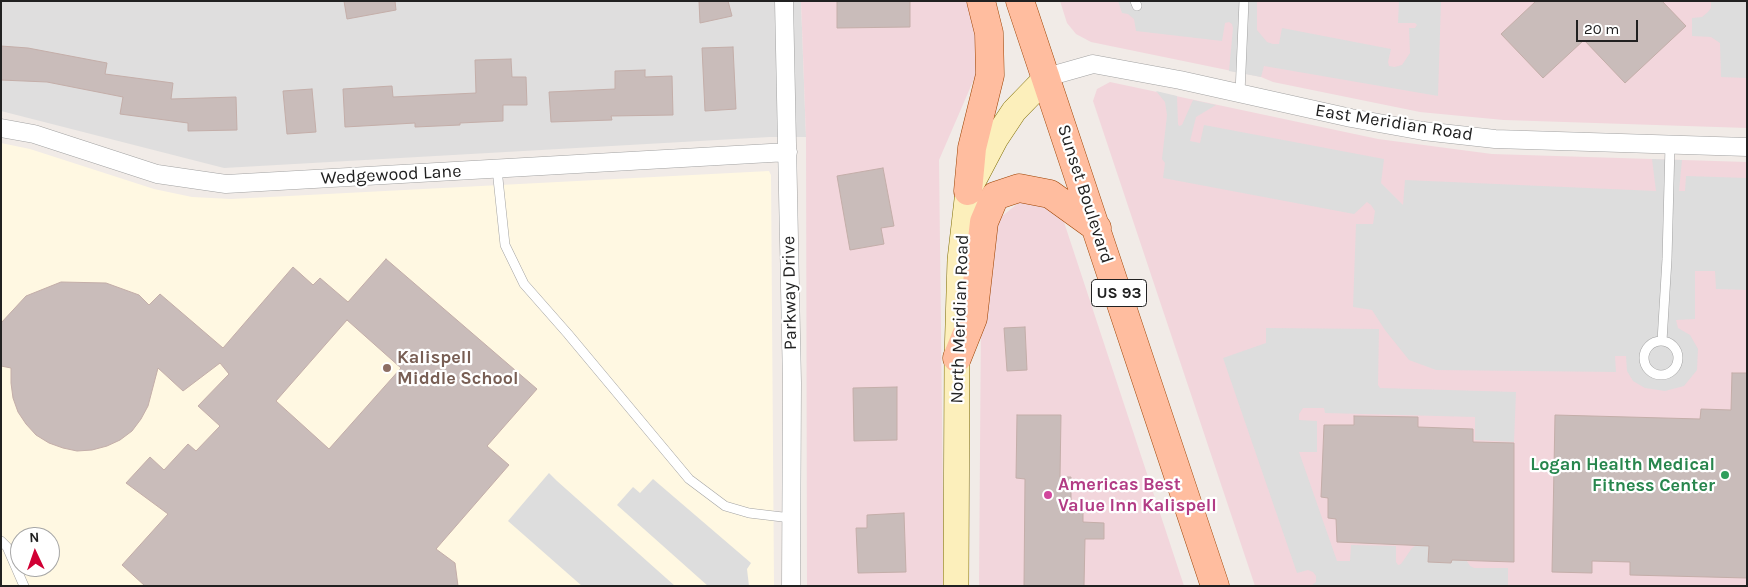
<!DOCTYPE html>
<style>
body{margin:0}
#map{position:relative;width:1748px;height:587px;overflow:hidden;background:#f1ebe7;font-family:Karla,sans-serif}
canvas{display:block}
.frame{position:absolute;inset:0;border:2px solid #212121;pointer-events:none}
.north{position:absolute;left:10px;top:527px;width:50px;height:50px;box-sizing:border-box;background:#fff;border:1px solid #a6a6a6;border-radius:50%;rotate:357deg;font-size:14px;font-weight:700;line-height:20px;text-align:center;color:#212121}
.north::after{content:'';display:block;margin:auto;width:18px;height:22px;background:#d10034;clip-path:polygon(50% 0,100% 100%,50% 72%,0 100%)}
.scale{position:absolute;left:1576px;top:20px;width:62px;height:22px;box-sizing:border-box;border:2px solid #212121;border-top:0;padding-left:6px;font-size:15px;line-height:18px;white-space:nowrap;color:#212121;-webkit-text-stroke:4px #fff;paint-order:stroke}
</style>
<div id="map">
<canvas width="1748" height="587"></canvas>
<div class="frame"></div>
<div class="north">N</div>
<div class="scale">20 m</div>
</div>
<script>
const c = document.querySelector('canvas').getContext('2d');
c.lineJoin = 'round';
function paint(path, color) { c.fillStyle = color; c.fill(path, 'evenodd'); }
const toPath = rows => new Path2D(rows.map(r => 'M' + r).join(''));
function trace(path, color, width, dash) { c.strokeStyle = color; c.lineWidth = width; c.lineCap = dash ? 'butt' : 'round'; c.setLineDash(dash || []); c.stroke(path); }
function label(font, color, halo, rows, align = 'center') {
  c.font = font + ' Karla,sans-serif'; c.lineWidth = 4.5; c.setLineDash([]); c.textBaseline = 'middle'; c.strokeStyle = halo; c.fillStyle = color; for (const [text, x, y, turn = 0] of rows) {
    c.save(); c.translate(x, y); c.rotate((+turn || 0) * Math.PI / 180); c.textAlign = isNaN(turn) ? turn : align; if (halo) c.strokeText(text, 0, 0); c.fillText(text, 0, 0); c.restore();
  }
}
const residential = toPath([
 [1,1,801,1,806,137,770,137,224,168,1,111]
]);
const commercial = toPath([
 [801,1,976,1,990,42,939,160,944,586,807,586,806,137],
 [1060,1,1747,1,1747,128,1504,120,1420,112,1273,82,1261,77,1091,42,1076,34,1067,23],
 [1110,82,1378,139,1492,154,1747,162,1747,586,1255,586,1093,101,1097,89],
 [1022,200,1061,213,1184,586,979,586,981,314,990,226]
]);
const education = toPath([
 [1,143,30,149,154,189,192,197,231,199,769,171,771,175,774,586,1,586],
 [20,537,50,537,50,567,20,567]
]);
const parking = toPath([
 [1118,1,1257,1,1257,30,1267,42,1273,44,1279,44,1282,28,1391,49,1388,62,1389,66,1395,67,1402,65,1410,53,1409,28,1415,28,1417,25,1415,23,1398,23,1399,1,1441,1,1438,96,1264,66,1261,77,1229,71,1233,28,1232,24,1229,22,1225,23,1222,41,1136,31,1134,19,1128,14,1122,13],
 [1711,1,1747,1,1747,78,1721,77,1720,43,1711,37,1692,36,1692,18,1702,17,1708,12,1711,8],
 [1156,91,1177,96,1178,124,1179,126,1182,125,1193,100,1216,105,1196,117,1190,141,1200,143,1204,125,1384,159,1381,183,1403,205,1405,180,1656,191,1652,159,1682,160,1679,191,1685,191,1686,176,1747,178,1747,290,1716,289,1715,271,1695,271,1695,319,1676,320,1678,328,1690,335,1698,349,1697,370,1684,386,1665,391,1645,388,1633,381,1627,371,1626,356,1615,356,1616,372,1436,370,1409,360,1385,330,1372,310,1353,307,1356,224,1373,224,1375,211,1371,205,1367,202,1354,214,1163,178,1165,163,1162,159,1167,115,1165,102],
 [1266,328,1379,329,1378,385,1380,388,1516,392,1514,442,1475,440,1475,417,1325,413,1324,408,1303,408,1299,414,1299,420,1317,421,1317,452,1299,452,1337,561,1350,561,1351,545,1396,546,1396,562,1398,565,1401,564,1412,548,1425,540,1460,550,1470,566,1474,568,1508,568,1508,586,1311,586,1316,582,1316,576,1313,572,1308,570,1297,573,1223,358,1266,343],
 [549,473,557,481,675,586,582,586,508,521],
 [653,479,751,563,747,569,749,586,708,586,617,505,633,487,640,493]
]);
const building = toPath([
 [344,1,395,1,396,10,347,19,344,1],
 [699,1,728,1,732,16,700,23,699,1],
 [837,1,910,1,910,27,837,28,837,1],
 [1536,1,1662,1,1686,26,1625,83,1584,40,1543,78,1501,34,1536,1],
 [1,46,28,48,107,63,105,74,173,83,171,99,236,97,237,130,188,131,188,123,120,114,123,97,47,82,1,80,1,46],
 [733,47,736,109,705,111,702,48,733,47],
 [511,59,512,77,526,77,527,105,503,105,503,121,460,123,460,125,415,127,415,123,345,127,343,89,392,86,393,97,476,93,475,60,511,59],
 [645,70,645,77,672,76,673,115,611,116,612,120,551,122,549,92,615,89,615,71,645,70],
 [312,89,316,132,287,134,283,91,312,89],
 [883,168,894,226,881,228,884,244,850,250,837,176,883,168],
 [386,259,537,389,487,446,509,465,436,549,455,563,458,586,145,586,122,565,168,514,126,483,150,457,164,470,188,444,196,451,220,426,198,406,229,374,220,363,183,391,158,368,148,406,141,419,132,431,120,440,107,446,92,450,77,451,63,448,49,443,36,435,26,424,18,412,13,398,11,383,11,368,1,366,1,323,26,296,61,282,106,283,139,295,149,305,160,294,223,348,293,267,313,285,320,278,348,302,386,259],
 [347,320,401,368,329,449,276,401,347,320],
 [1025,327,1027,370,1007,371,1004,328,1025,327],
 [1732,373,1747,373,1747,578,1630,575,1630,562,1592,561,1592,573,1552,572,1555,415,1700,419,1701,409,1731,410,1732,373],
 [897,387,897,440,854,441,853,388,897,387],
 [1017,415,1061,415,1060,477,1071,477,1071,512,1083,513,1083,522,1104,523,1104,539,1085,539,1084,586,1024,586,1025,479,1016,478,1017,415],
 [1354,416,1418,417,1418,427,1473,429,1473,442,1514,443,1514,562,1452,560,1451,563,1428,562,1429,546,1337,542,1336,519,1328,518,1328,498,1321,497,1324,425,1354,425,1354,416],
 [904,513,906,572,858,573,856,528,867,528,867,515,904,513]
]);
const service = toPath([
 [1135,1,1137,6],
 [1240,93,1244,1],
 [497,169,505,245,524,284,568,334,689,479,725,506,749,513,791,518],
 '1644 358a17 17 0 1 1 34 0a17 17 0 1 1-34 0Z',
 [1662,341,1667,259,1670,145],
 [1,541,7,547,24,586]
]);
const minor = toPath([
 [784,1,792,383,791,586],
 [1047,77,1093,64,1180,80,1351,118,1423,131,1495,139,1747,147],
 [1,128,34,134,157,174,226,184,788,152]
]);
const secondary = toPath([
 [956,586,957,358,960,260,968,191,996,138,1014,111,1047,77]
]);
const primary = toPath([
 [1020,1,1215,586],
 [968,191,972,148,990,75,989,33,981,1],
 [957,358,973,318,984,222,995,196,1019,188,1050,194,1097,228]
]);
const markers = [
 [387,368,5,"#8d6e63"],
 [1725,475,5,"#2e9e5b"],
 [1048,495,5,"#d1479c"]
];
const shields = [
 [1119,293,55]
];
const shieldNames = [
 ["US 93",1119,293]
];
const streetNames = [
 ["East Meridian Road",1394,123,9],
 ["Wedgewood Lane",391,175,-3],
 ["Sunset Boulevard",1085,194,72],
 ["Parkway Drive",790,293,-91],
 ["North Meridian Road",960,319,-88]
];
const educationNames = [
 ["Kalispell",397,358],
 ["Middle School",397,379]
];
const leisureNames = [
 ["Logan Health Medical",1715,465],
 ["Fitness Center",1715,486]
];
const hotelNames = [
 ["Americas Best",1058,485],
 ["Value Inn Kalispell",1058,506]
];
paint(residential, '#dfdede');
paint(commercial, '#f2d6dc');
paint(education, '#fff8e2');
paint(parking, '#ddd');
paint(building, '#c9bcba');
trace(building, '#c4aea9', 1);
trace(service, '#a2a2a2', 10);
trace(minor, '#a2a2a2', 19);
trace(secondary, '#7e6c01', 26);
trace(primary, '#9d4200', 29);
trace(service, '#fff', 9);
trace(minor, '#fff', 18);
trace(secondary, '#fcefbb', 25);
trace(primary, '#ffbd9f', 28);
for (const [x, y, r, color] of markers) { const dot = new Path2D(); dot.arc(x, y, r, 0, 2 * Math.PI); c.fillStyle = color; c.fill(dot); trace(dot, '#fff', 2); }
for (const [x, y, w] of shields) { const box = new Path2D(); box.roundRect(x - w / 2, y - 13.5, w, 27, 4); c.fillStyle = '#fff'; c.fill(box); trace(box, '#212121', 1); }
label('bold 16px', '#212121', null, shieldNames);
label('18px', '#212121', '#fff', streetNames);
label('bold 18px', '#785e54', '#fff', educationNames, 'left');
label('bold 18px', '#27864d', '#fff', leisureNames, 'right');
label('bold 18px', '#b23c85', '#fff', hotelNames, 'left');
</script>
